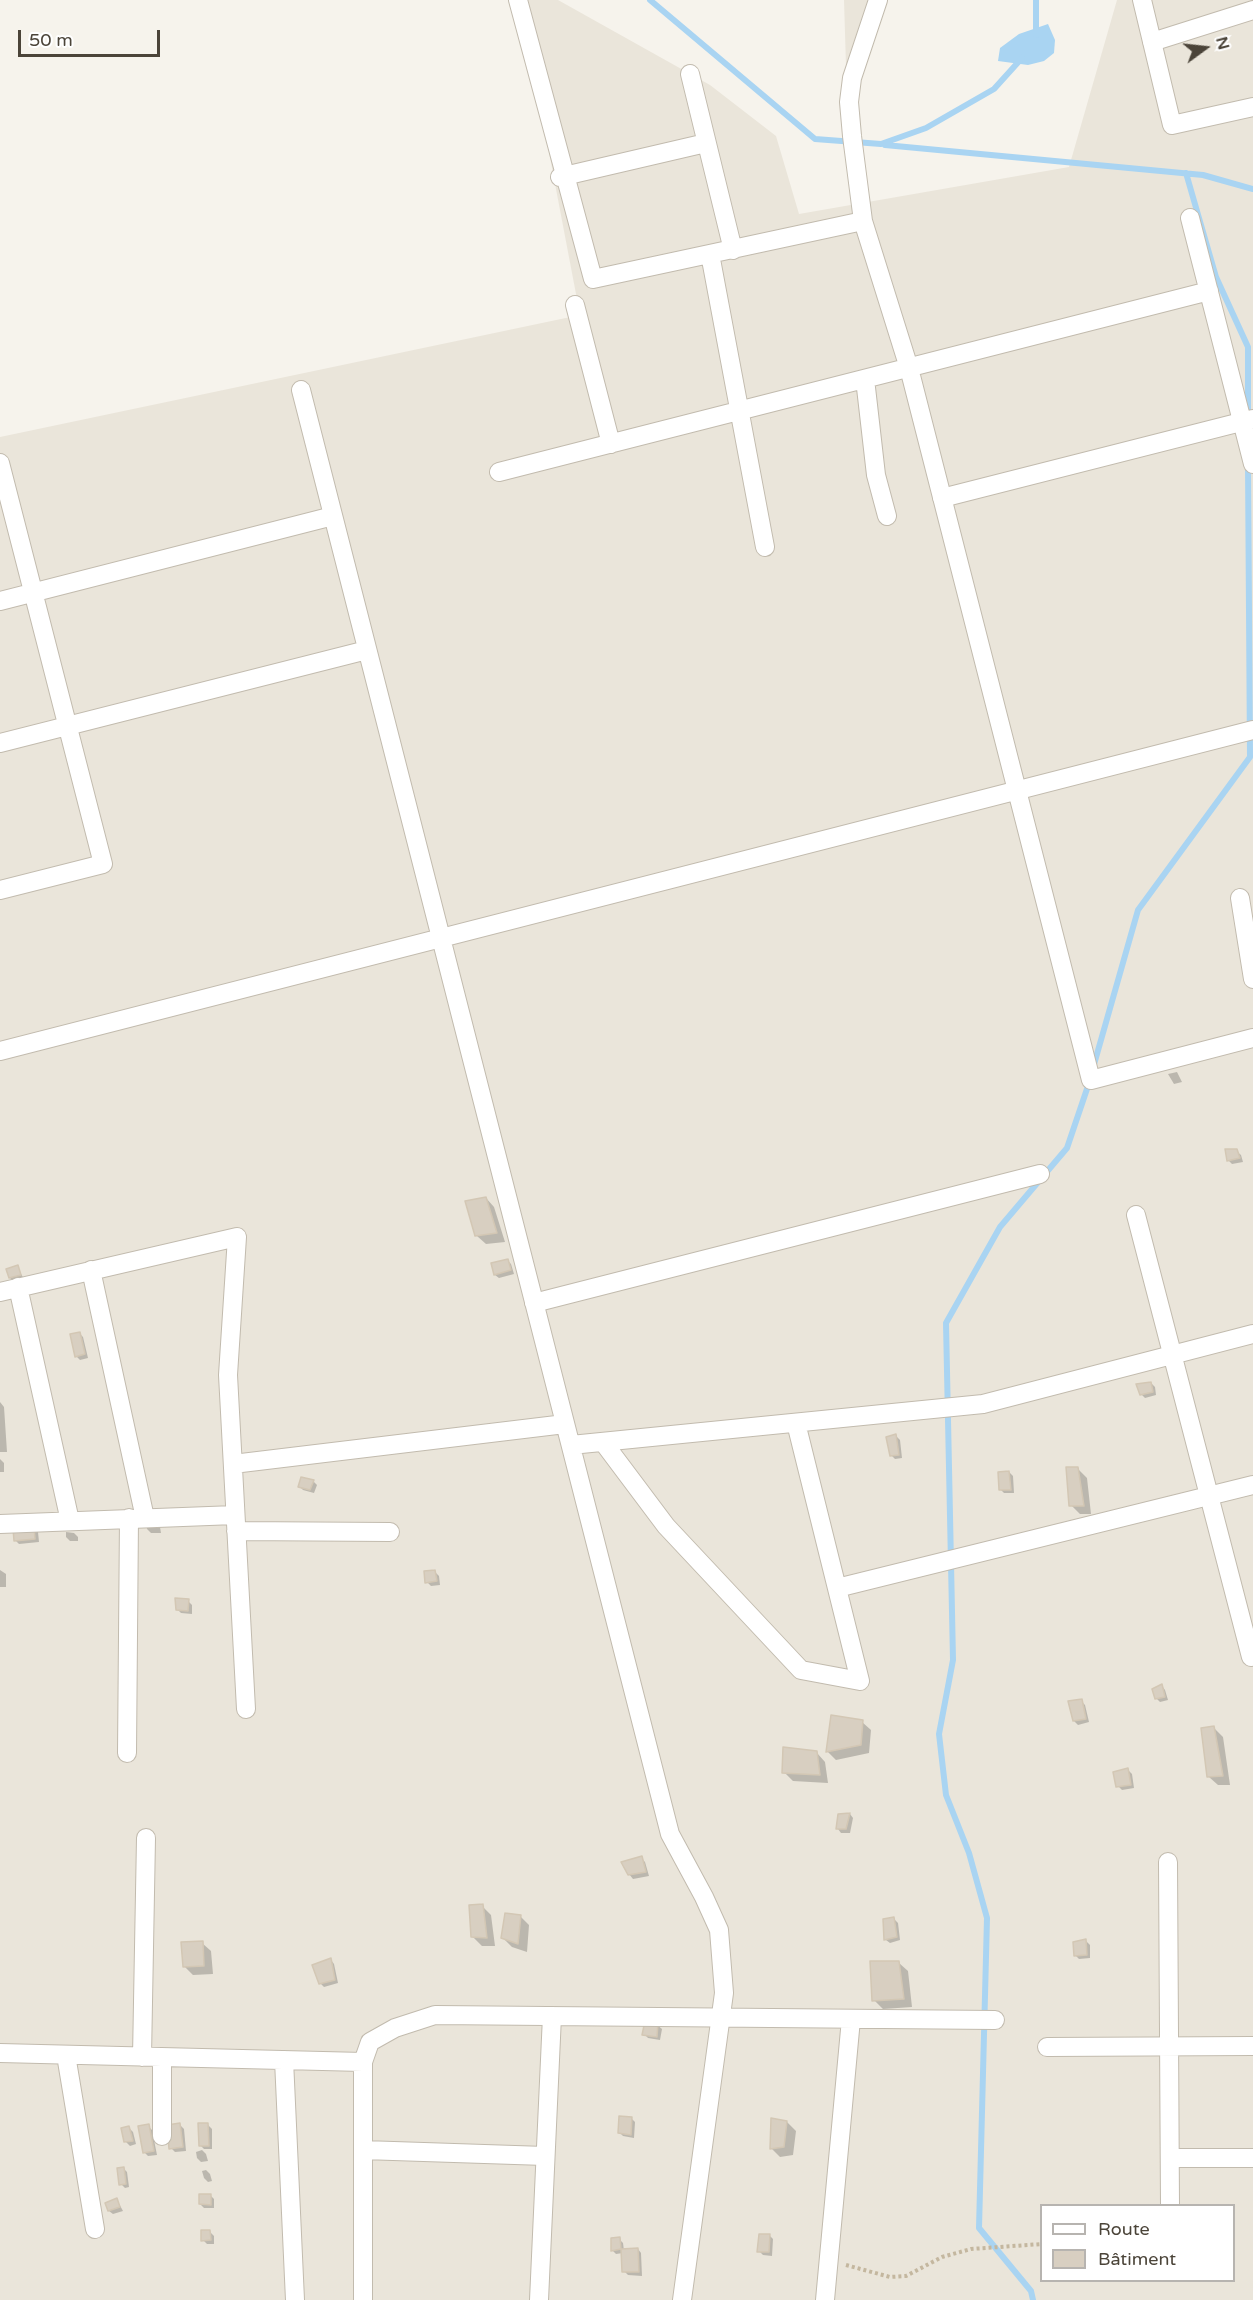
<!DOCTYPE html>
<meta charset="utf-8">
<style>
body{margin:0}
#map{position:relative;width:1253px;height:2300px;overflow:hidden;background:#f6f3ec;font-family:"Varela Round",sans-serif}
canvas{display:block}
.legend{position:absolute;left:1040px;top:2204px;width:195px;height:78px;box-sizing:border-box;background:#fff;border:2px solid #b7b4b0;margin:0;padding:8px 10px;list-style:none;font-size:18px;color:#4b4439}
.legend li{display:flex;align-items:center;gap:12px;height:30px}
.legend b{width:30px;border:2px solid #b7b4b0}
.north{position:absolute;left:1175px;top:18px;width:60px;height:60px;-webkit-text-stroke:4px #fff;paint-order:stroke;rotate:75deg;font-size:16px;font-weight:700;line-height:24px;text-align:center;color:#4b4439}
.north::after{content:'';display:block;margin:auto;width:21px;height:27px;background:#4b4439;clip-path:polygon(50% 0,100% 100%,50% 72%,0 100%)}
.scale{position:absolute;left:18px;top:30px;width:142px;height:27px;box-sizing:border-box;border:3px solid #4b4439;border-top:0;padding-left:8px;font-size:18px;line-height:21px;white-space:nowrap;color:#4b4439;-webkit-text-stroke:4px #fff;paint-order:stroke}
</style>
<div id="map">
<canvas width="1253" height="2300"></canvas>
<ul class="legend">
<li><b style="height:8px;background:#fff"></b>Route</li>
<li><b style="height:16px;background:#d8cfc1"></b>Bâtiment</li>
</ul>
<div class="north">N</div>
<div class="scale">50 m</div>
</div>
<script>
const c = document.querySelector('canvas').getContext('2d');
c.lineJoin = 'round';
function paint(path, color) { c.fillStyle = color; c.fill(path, 'evenodd'); }
const toPath = rows => new Path2D(rows.map(r => 'M' + r).join(''));
function trace(path, color, width, dash) { c.strokeStyle = color; c.lineWidth = width; c.lineCap = dash ? 'butt' : 'round'; c.setLineDash(dash || []); c.stroke(path); }
const residential = toPath([
 [520,0,558,0,710,85,776,136,799,214,1069,167,1117,0,1253,0,1253,2300,0,2300,0,437,580,315],
 [1042,2206,1234,2206,1234,2280,1042,2280],
 [844,0,869,0,846,66]
]);
const water = toPath([
 [1048,24,1055,40,1054,53,1044,61,1028,65,998,61,1000,48,1019,34]
]);
const shadow = toPath([
 [1177,1072,1182,1082,1174,1084,1168,1074],
 [1236,1151,1241,1155,1243,1162,1232,1164,1228,1160],
 [486,1198,494,1207,505,1242,486,1244,477,1236],
 [507,1260,511,1264,514,1274,499,1278,495,1275],
 [17,1267,24,1279,14,1282,10,1278],
 [79,1333,83,1337,88,1358,80,1360,76,1356],
 [1151,1383,1155,1387,1156,1395,1145,1398,1141,1394],
 [0,1402,4,1407,7,1452,0,1452],
 [896,1436,900,1440,902,1458,895,1459,891,1455],
 [0,1459,4,1463,4,1472,0,1472],
 [1078,1469,1087,1478,1091,1514,1080,1514,1071,1505],
 [1009,1472,1013,1476,1014,1493,1004,1493,1000,1489],
 [313,1481,317,1485,314,1493,303,1490,299,1486],
 [146,1522,160,1527,161,1533,151,1533,147,1529],
 [34,1528,38,1532,39,1542,19,1544,15,1540],
 [66,1532,74,1533,78,1537,78,1541,70,1541,66,1537],
 [0,1570,6,1574,6,1587,0,1587],
 [435,1572,439,1576,440,1585,431,1586,427,1582],
 [188,1601,192,1605,192,1614,181,1613,177,1609],
 [1162,1686,1165,1690,1168,1700,1160,1702,1156,1698],
 [1081,1701,1085,1705,1089,1722,1078,1725,1074,1721],
 [862,1722,871,1730,869,1753,836,1760,827,1751],
 [1214,1728,1223,1737,1230,1785,1218,1785,1209,1777],
 [817,1753,825,1762,828,1783,793,1781,784,1772],
 [1128,1770,1132,1774,1134,1788,1122,1790,1118,1786],
 [850,1814,853,1818,850,1833,841,1833,838,1829],
 [641,1858,645,1862,649,1876,633,1879,629,1874],
 [482,1906,491,1915,495,1946,482,1946,473,1937],
 [520,1916,529,1925,527,1952,512,1947,503,1938],
 [894,1919,898,1923,900,1940,890,1943,886,1940],
 [1086,1941,1090,1945,1090,1958,1079,1959,1075,1955],
 [202,1943,211,1951,213,1974,193,1975,184,1966],
 [331,1960,334,1964,338,1983,324,1987,320,1983],
 [899,1963,908,1971,912,2007,883,2009,874,2000],
 [657,2025,662,2029,660,2040,648,2038,644,2034],
 [631,2118,635,2122,634,2138,623,2136,619,2132],
 [773,2120,787,2122,796,2131,793,2155,780,2157,772,2149],
 [180,2125,184,2129,186,2151,175,2152,171,2148],
 [208,2125,212,2129,212,2149,204,2149,200,2145],
 [148,2126,152,2130,157,2155,148,2156,144,2152],
 [129,2128,133,2132,136,2144,130,2146,126,2142],
 [202,2150,206,2154,208,2161,201,2162,197,2158,196,2152],
 [123,2168,127,2172,129,2187,125,2188,121,2184],
 [206,2170,210,2174,212,2181,208,2182,204,2178,202,2171],
 [210,2195,214,2199,214,2208,204,2208,200,2204],
 [117,2200,123,2211,113,2214,109,2211],
 [210,2232,214,2236,214,2244,207,2244,203,2240],
 [769,2235,773,2239,772,2256,763,2255,759,2251],
 [619,2239,623,2243,624,2251,638,2249,641,2253,642,2276,628,2275,624,2271,623,2253,616,2254,612,2250]
]);
const stream = toPath([
 [650,0,815,139,881,144,926,128,994,89,1022,58],
 [1036,35,1036,0],
 [885,145,1203,175,1253,189],
 [1186,173,1216,277,1248,347,1248,414],
 [1093,1068,1138,910,1250,757,1248,464],
 [1033,2300,1031,2291,979,2228,987,1918,969,1853,946,1795,939,1734,953,1660,946,1323,1000,1227,1067,1148,1090,1080]
]);
const building = toPath([
 [1225,1149,1237,1149,1240,1158,1227,1161,1225,1149],
 [486,1197,497,1233,475,1236,465,1201,486,1197],
 [508,1259,511,1270,494,1275,491,1263,508,1259],
 [18,1265,21,1275,9,1278,6,1269,18,1265],
 [80,1332,85,1354,75,1357,70,1334,80,1332],
 [1151,1382,1153,1392,1140,1395,1136,1384,1151,1382],
 [896,1434,899,1455,890,1456,886,1437,896,1434],
 [1066,1467,1078,1467,1084,1506,1069,1506,1066,1467],
 [1009,1471,1011,1490,999,1490,998,1472,1009,1471],
 [301,1477,314,1480,310,1490,298,1487,301,1477],
 [34,1527,35,1539,14,1541,13,1528,34,1527],
 [435,1570,437,1581,425,1583,424,1571,435,1570],
 [175,1598,189,1599,188,1611,176,1610,175,1598],
 [1162,1684,1165,1697,1155,1699,1152,1689,1162,1684],
 [1082,1699,1086,1719,1073,1721,1068,1701,1082,1699],
 [831,1715,863,1720,861,1745,826,1752,831,1715],
 [1214,1726,1223,1776,1207,1777,1201,1728,1214,1726],
 [783,1747,817,1751,820,1775,782,1773,783,1747],
 [1128,1768,1131,1785,1116,1787,1113,1772,1128,1768],
 [850,1813,846,1829,836,1829,838,1814,850,1813],
 [642,1856,646,1872,628,1875,621,1862,642,1856],
 [483,1904,487,1938,471,1937,469,1905,483,1904],
 [505,1913,521,1915,518,1944,501,1938,505,1913],
 [894,1917,897,1937,884,1940,883,1919,894,1917],
 [1086,1939,1087,1955,1074,1956,1073,1942,1086,1939],
 [203,1941,204,1966,183,1967,181,1942,203,1941],
 [331,1958,335,1980,319,1984,312,1965,331,1958],
 [870,1961,899,1961,904,1999,872,2001,870,1961],
 [645,2021,658,2023,657,2037,642,2035,645,2021],
 [619,2116,632,2117,631,2135,618,2133,619,2116],
 [771,2118,787,2121,784,2147,770,2149,771,2118],
 [180,2123,183,2147,169,2149,167,2125,180,2123],
 [198,2123,208,2123,209,2146,199,2146,198,2123],
 [149,2124,154,2151,143,2153,138,2126,149,2124],
 [129,2126,133,2141,124,2142,121,2128,129,2126],
 [124,2167,126,2184,119,2185,117,2168,124,2167],
 [199,2194,211,2194,211,2205,199,2204,199,2194],
 [117,2198,120,2207,108,2211,105,2203,117,2198],
 [201,2230,210,2230,211,2240,201,2241,201,2230],
 [759,2234,770,2234,769,2252,757,2252,759,2234],
 [620,2237,621,2249,611,2251,611,2238,620,2237],
 [638,2248,639,2272,622,2272,621,2249,638,2248]
]);
const path = toPath([
 [846,2265,890,2277,906,2276,942,2257,971,2249,1042,2244]
]);
const street = toPath([
 [518,0,593,279,863,221],
 [878,0,852,78,849,102,852,136,863,221,909,368,1091,1080,1253,1038],
 [1142,0,1172,125,1253,107],
 [1152,42,1253,10],
 [690,74,733,250],
 [560,177,706,143],
 [1190,218,1253,464],
 [710,254,765,547],
 [575,305,611,444],
 [865,379,876,475,887,516],
 [301,390,670,1834,704,1897,719,1930,724,1993,682,2300],
 [0,463,103,864,0,890],
 [499,472,1209,291],
 [942,498,1253,419],
 [0,601,333,516],
 [0,743,367,650],
 [1240,898,1253,979],
 [0,1051,1253,730],
 [1136,1215,1251,1657],
 [91,1270,145,1518],
 [18,1287,70,1521],
 [0,1292,237,1237,228,1375,246,1709],
 [534,1303,1040,1174],
 [603,1442,666,1526,801,1670,860,1681,796,1423],
 [571,1445,983,1404,1253,1334],
 [233,1464,565,1424],
 [0,1524,235,1515],
 [236,1531,390,1532],
 [837,1588,1253,1485],
 [127,1753,129,1518],
 [1168,1862,1170,2206],
 [1047,2047,1253,2046],
 [0,2053,363,2062],
 [66,2055,95,2229],
 [142,2057,146,1838],
 [284,2060,295,2300],
 [162,2136,162,2057],
 [363,2150,545,2156],
 [1170,2158,1253,2158],
 [363,2300,363,2062,370,2042,395,2028,435,2015,995,2020],
 [539,2300,552,2016],
 [825,2300,851,2019]
]);
paint(residential, '#eae5da');
paint(water, '#a9d4f2');
paint(shadow, '#0003');
trace(stream, '#a9d4f2', 6);
paint(building, '#d8cfc1');
trace(building, '#d3c7b4', 1.5);
trace(street, '#c2bbae', 20);
trace(path, '#c4b79f', 4, [3, 3]);
trace(street, '#fff', 18);
</script>
